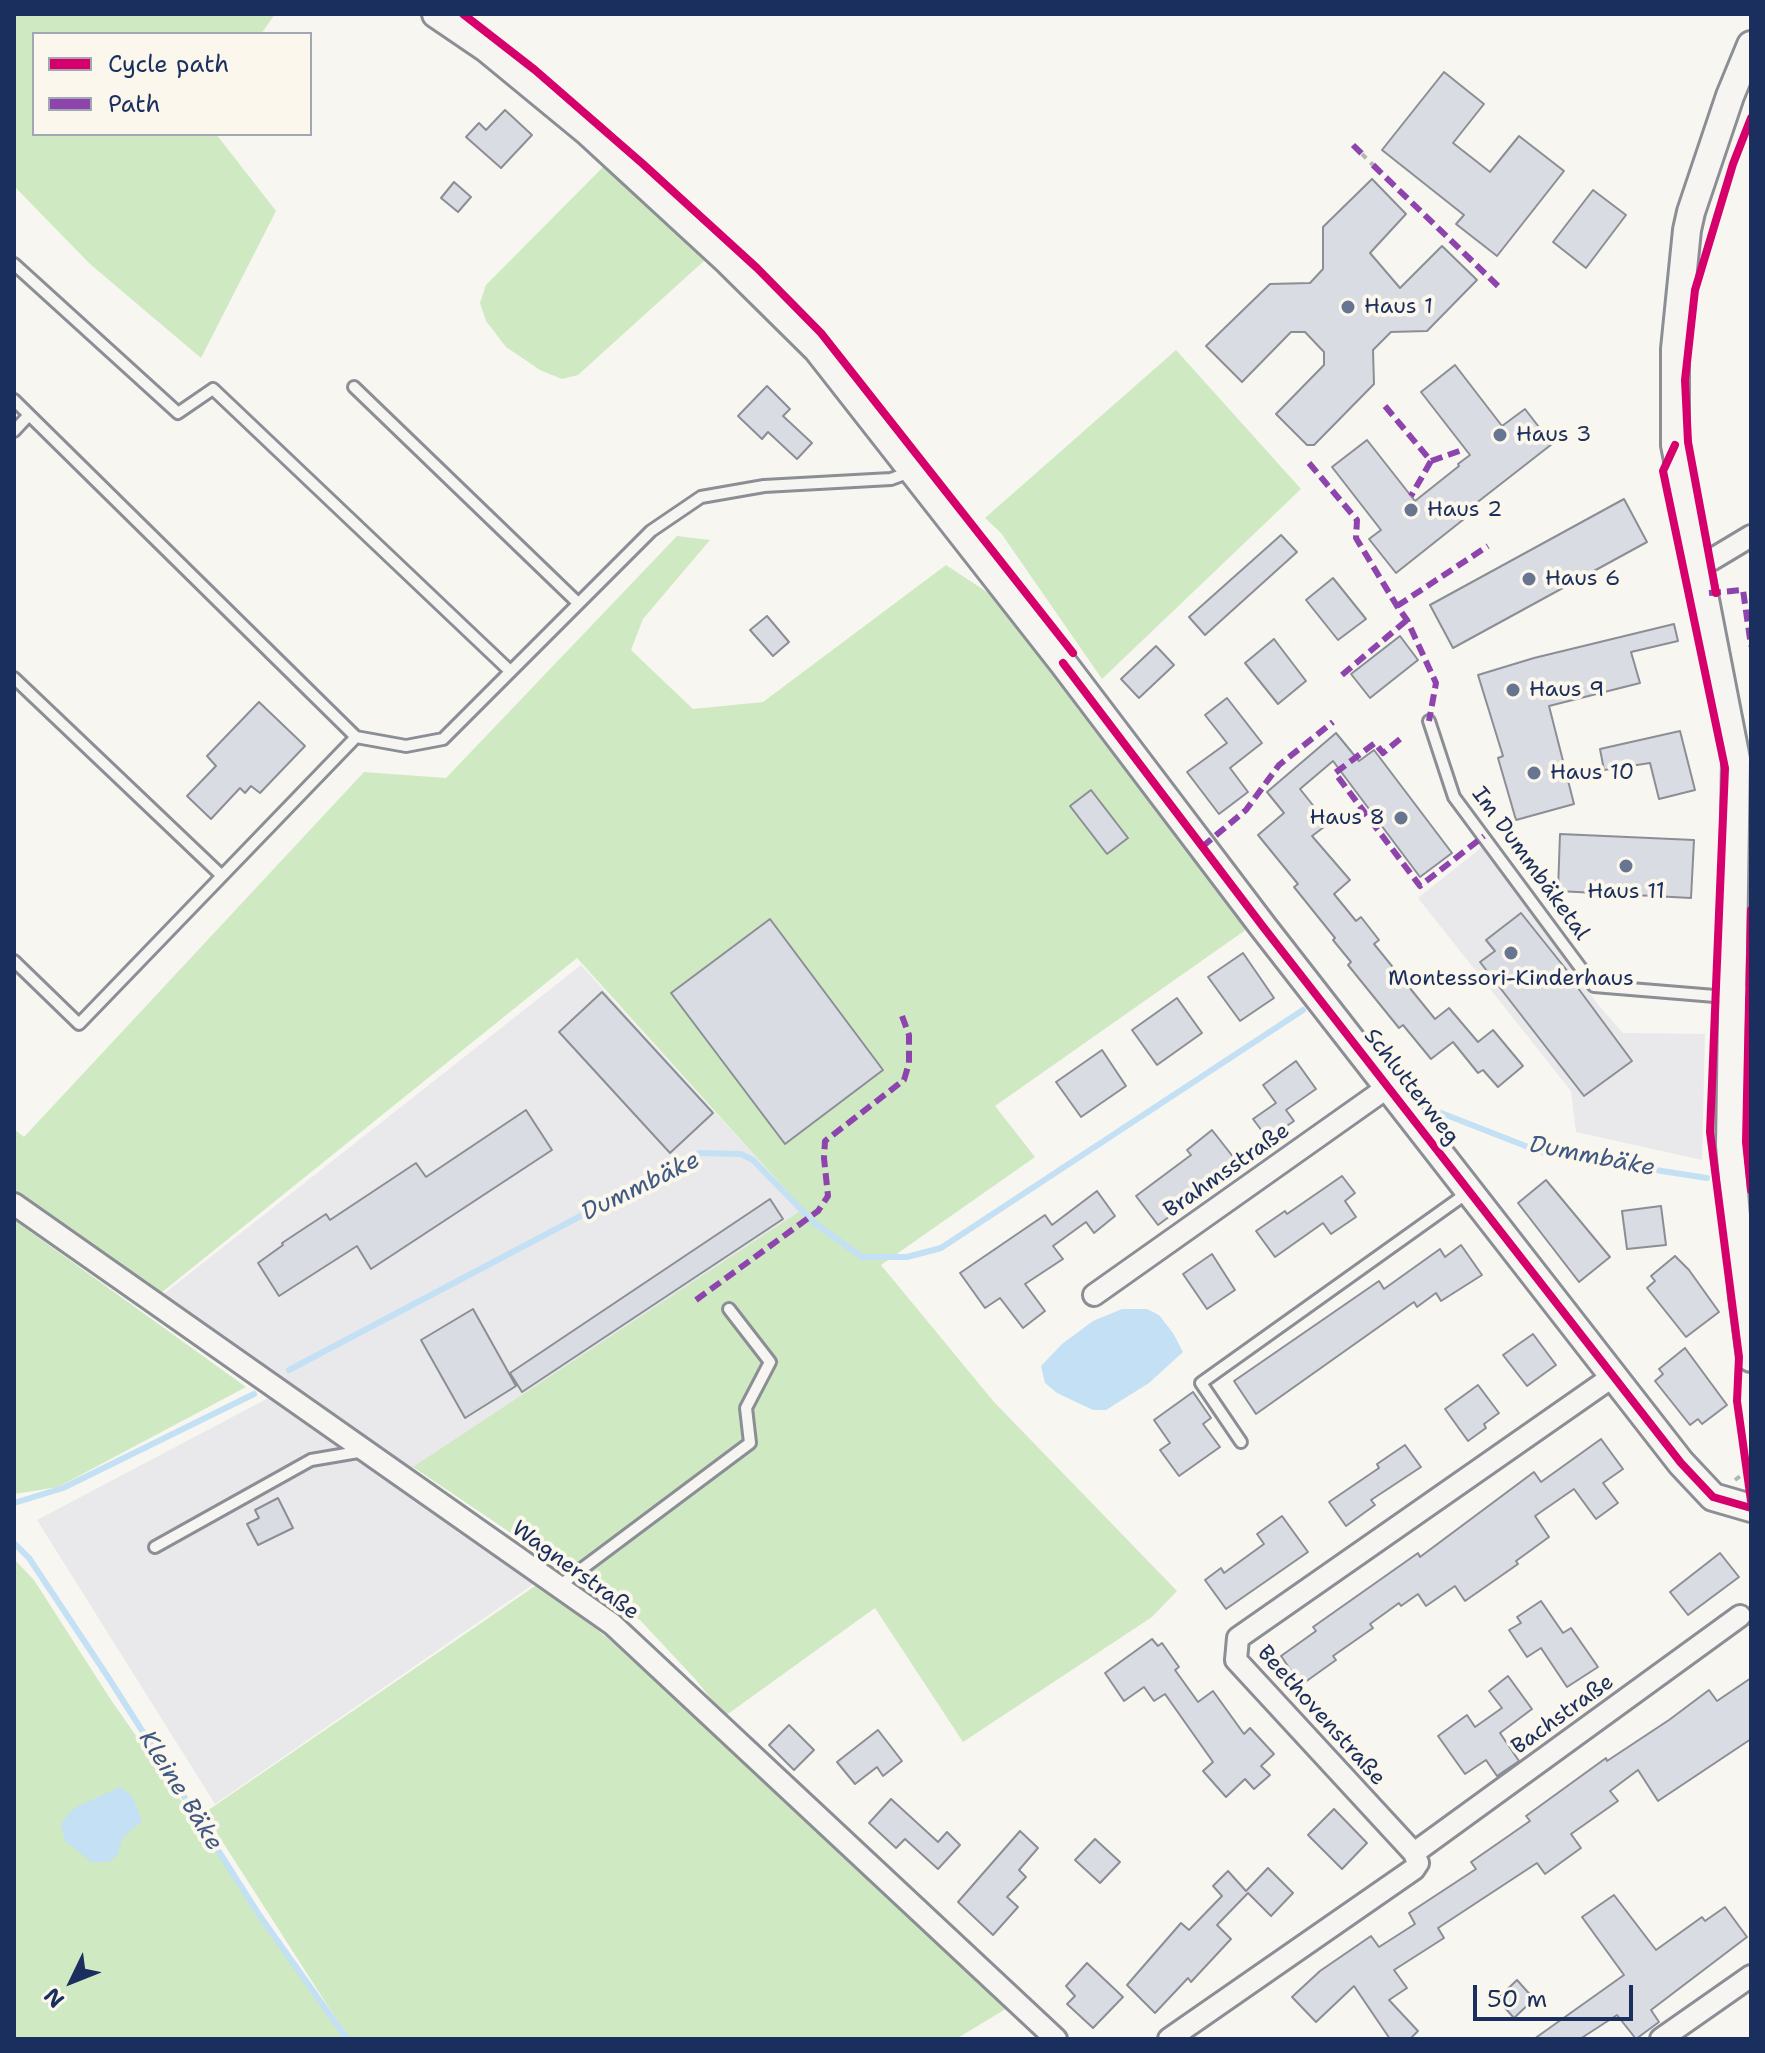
<!DOCTYPE html>
<meta charset="utf-8">
<style>
body{margin:0}
#map{position:relative;width:1765px;height:2053px;overflow:hidden;background:#f8f6f0;font-family:"Shantell Sans",sans-serif}
canvas{display:block}
.frame{position:absolute;inset:0;border:16px solid #1b2f5e;pointer-events:none}
.legend{position:absolute;left:32px;top:32px;width:280px;height:104px;box-sizing:border-box;background:#fbf7ec;border:2px solid #a1a7b3;margin:0;padding:10px 14px;list-style:none;font-size:24px;color:#1b2f5e}
.legend li{display:flex;align-items:center;gap:16px;height:40px}
.legend b{width:40px;border:2px solid #a1a7b3}
.north{position:absolute;left:32px;top:1941px;width:80px;height:80px;-webkit-text-stroke:6px #fbf7ec;paint-order:stroke;rotate:227deg;font-size:22px;font-weight:700;line-height:32px;text-align:center;color:#1b2f5e}
.north::after{content:'';display:block;margin:auto;width:28px;height:36px;background:#1b2f5e;clip-path:polygon(50% 0,100% 100%,50% 72%,0 100%)}
.scale{position:absolute;left:1473px;top:1985px;width:160px;height:36px;box-sizing:border-box;border:4px solid #1b2f5e;border-top:0;padding-left:10px;font-size:24px;line-height:28px;white-space:nowrap;color:#1b2f5e;-webkit-text-stroke:6px #fbf7ec;paint-order:stroke}
</style>
<div id="map">
<canvas width="1765" height="2053"></canvas>
<div class="frame"></div>
<ul class="legend">
<li><b style="height:10px;background:#d6006c"></b>Cycle path</li>
<li><b style="height:10px;background:#8e44ad"></b>Path</li>
</ul>
<div class="north">N</div>
<div class="scale">50 m</div>
</div>
<script>
const c = document.querySelector('canvas').getContext('2d');
c.lineJoin = 'round';
function paint(path, color) { c.fillStyle = color; c.fill(path, 'evenodd'); }
const toPath = rows => new Path2D(rows.map(r => 'M' + r).join(''));
function trace(path, color, width, dash) { c.strokeStyle = color; c.lineWidth = width; c.lineCap = dash ? 'butt' : 'round'; c.setLineDash(dash || []); c.stroke(path); }
function label(font, color, halo, rows, align = 'center') {
  c.font = font + ' "Shantell Sans",sans-serif'; c.lineWidth = 8; c.setLineDash([]); c.textBaseline = 'middle'; c.strokeStyle = halo; c.fillStyle = color; for (const [text, x, y, turn = 0] of rows) {
    c.save(); c.translate(x, y); c.rotate((+turn || 0) * Math.PI / 180); c.textAlign = isNaN(turn) ? turn : align; if (halo) c.strokeText(text, 0, 0); c.fillText(text, 0, 0); c.restore();
  }
}
const built = toPath([
 [1482,847,1600,1007,1623,1033,1705,1034,1702,1160,1576,1132,1571,1091,1418,898],
 [581,965,803,1209,392,1482,535,1583,215,1804,37,1520,293,1385,161,1296]
]);
const green = toPath([
 [14,14,275,14,261,34,34,34,34,134,216,134,276,211,201,358,90,264,14,186],
 [605,165,705,260,578,375,562,379,540,370,506,347,486,321,480,303,486,285],
 [1176,350,1301,489,1102,679,1001,533,985,518],
 [677,536,710,540,643,619,631,650,693,709,763,702,946,565,993,596,1078,702,1247,929,995,1106,1035,1157,881,1265,994,1402,1177,1591,1152,1617,963,1742,875,1608,725,1716,696,1680,640,1620,413,1467,803,1209,577,958,156,1297,14,1194,14,1129,24,1137,364,772,446,778],
 [770,919,883,1070,785,1144,671,993],
 [14,1220,246,1387,58,1487,14,1494],
 [14,1559,34,1580,111,1700,348,2039,14,2039],
 [538,1584,610,1640,687,1710,712,1726,1009,2007,956,2039,349,2039,204,1813]
]);
const water = toPath([
 [1122,1309,1147,1309,1159,1315,1173,1333,1183,1352,1149,1383,1106,1410,1093,1410,1057,1393,1045,1383,1041,1366,1062,1344,1093,1321],
 [120,1787,132,1796,142,1821,123,1837,117,1856,108,1862,92,1862,65,1841,61,1824,74,1808]
]);
const stream = toPath([
 [1436,1111,1541,1152,1707,1178],
 [289,1370,700,1153,741,1154,753,1160,813,1222,862,1257,907,1257,941,1248,1303,1010],
 [14,1503,63,1488,254,1394],
 [14,1543,29,1558,108,1677,260,1916,347,2039]
]);
const building = toPath([
 [1444,72,1484,104,1453,143,1490,172,1519,136,1564,171,1497,256,1456,224,1464,215,1382,150,1444,72],
 [505,110,532,135,501,168,466,137,479,123,486,130,505,110],
 [1372,179,1406,214,1370,253,1400,288,1442,246,1477,280,1427,331,1391,332,1373,350,1374,384,1314,445,1307,445,1276,414,1324,365,1324,352,1305,332,1291,332,1242,382,1206,346,1270,284,1310,283,1323,269,1323,227,1372,179],
 [454,182,471,197,458,212,441,198,454,182],
 [1593,190,1626,215,1586,268,1553,242,1593,190],
 [1455,365,1502,426,1525,409,1552,444,1461,515,1464,519,1396,573,1369,539,1381,530,1332,467,1367,440,1415,501,1459,466,1458,464,1470,455,1421,392,1455,365],
 [767,386,790,409,783,416,812,443,797,459,768,432,762,439,738,416,767,386],
 [1624,499,1647,542,1453,648,1430,605,1624,499],
 [1281,535,1297,552,1205,635,1189,617,1281,535],
 [1333,578,1366,619,1338,640,1306,600,1333,578],
 [767,616,789,642,773,656,750,630,767,616],
 [1674,624,1678,641,1631,652,1640,683,1549,706,1574,804,1516,820,1498,758,1503,756,1478,675,1534,658,1674,624],
 [1400,636,1418,660,1370,698,1351,674,1400,636],
 [1274,639,1306,681,1278,704,1245,663,1274,639],
 [1156,646,1174,665,1139,698,1121,679,1156,646],
 [1227,698,1262,743,1230,768,1248,792,1219,814,1187,772,1227,743,1205,715,1227,698],
 [259,702,305,746,260,793,251,786,245,793,240,788,211,819,187,796,216,766,207,756,259,702],
 [1680,731,1695,790,1659,799,1650,763,1604,770,1600,749,1680,731],
 [1336,733,1359,761,1374,750,1452,853,1420,877,1333,761,1300,789,1328,824,1312,836,1350,880,1334,894,1356,921,1361,917,1379,940,1374,944,1435,1019,1449,1008,1478,1042,1493,1030,1523,1066,1498,1087,1483,1070,1478,1073,1453,1042,1431,1059,1403,1025,1399,1028,1348,965,1351,962,1333,940,1335,938,1294,887,1298,884,1258,835,1284,813,1267,792,1336,733],
 [1091,790,1128,838,1107,854,1070,806,1091,790],
 [1560,834,1694,840,1691,898,1558,891,1560,834],
 [1521,913,1577,983,1575,984,1632,1061,1584,1096,1480,962,1495,951,1486,940,1521,913],
 [770,919,883,1070,785,1144,671,993,770,919],
 [1243,953,1274,998,1240,1021,1208,977,1243,953],
 [602,992,713,1113,670,1153,559,1032,602,992],
 [1177,998,1202,1033,1157,1065,1132,1030,1177,998],
 [1102,1050,1126,1086,1081,1117,1056,1082,1102,1050],
 [1296,1061,1316,1089,1286,1110,1294,1121,1268,1139,1253,1119,1276,1103,1263,1085,1296,1061],
 [526,1110,552,1150,371,1269,357,1246,279,1296,258,1263,283,1245,282,1243,326,1214,330,1220,416,1163,426,1177,526,1110],
 [1212,1130,1234,1158,1189,1193,1193,1199,1158,1225,1136,1196,1191,1155,1187,1150,1212,1130],
 [1342,1176,1355,1193,1345,1201,1356,1217,1331,1234,1323,1223,1275,1257,1256,1231,1285,1211,1287,1214,1342,1176],
 [1546,1180,1610,1257,1579,1282,1518,1203,1546,1180],
 [1097,1191,1115,1216,1094,1233,1086,1222,1053,1246,1063,1259,1025,1284,1045,1311,1023,1328,1000,1298,985,1308,960,1273,1045,1215,1052,1225,1097,1191],
 [770,1199,783,1219,522,1392,510,1373,770,1199],
 [1661,1206,1666,1245,1627,1249,1622,1211,1661,1206],
 [1461,1245,1482,1275,1441,1301,1436,1293,1417,1307,1414,1302,1256,1414,1234,1381,1379,1281,1384,1289,1440,1249,1445,1257,1461,1245],
 [1212,1254,1235,1290,1207,1309,1183,1274,1212,1254],
 [1675,1256,1689,1270,1719,1312,1686,1337,1647,1288,1655,1281,1651,1276,1675,1256],
 [473,1309,516,1386,465,1418,421,1340,473,1309],
 [1533,1334,1556,1365,1527,1386,1503,1355,1533,1334],
 [1685,1348,1727,1405,1702,1424,1698,1419,1690,1425,1655,1381,1663,1374,1659,1369,1685,1348],
 [1478,1385,1499,1413,1484,1424,1486,1428,1468,1441,1445,1409,1478,1385],
 [1193,1392,1211,1418,1203,1424,1220,1447,1179,1476,1160,1450,1170,1443,1154,1420,1193,1392],
 [1601,1439,1623,1469,1603,1483,1618,1503,1596,1519,1574,1489,1535,1516,1549,1537,1516,1561,1518,1564,1465,1601,1455,1586,1426,1606,1418,1594,1401,1606,1399,1603,1370,1624,1373,1628,1333,1656,1336,1660,1301,1685,1281,1656,1316,1631,1313,1627,1418,1553,1420,1557,1534,1472,1541,1482,1601,1439],
 [1405,1445,1421,1467,1371,1500,1375,1505,1346,1526,1329,1502,1379,1468,1377,1464,1405,1445],
 [278,1498,293,1528,258,1545,247,1524,259,1518,255,1510,278,1498],
 [1282,1516,1308,1552,1226,1609,1205,1580,1221,1568,1224,1573,1264,1544,1257,1534,1282,1516],
 [1720,1553,1739,1577,1688,1615,1670,1592,1720,1553],
 [1541,1601,1563,1633,1571,1628,1598,1667,1567,1687,1541,1648,1527,1657,1509,1630,1521,1623,1517,1617,1541,1601],
 [1152,1639,1158,1646,1162,1643,1179,1667,1175,1670,1198,1702,1213,1691,1244,1734,1250,1728,1274,1754,1261,1766,1270,1775,1254,1789,1245,1779,1226,1797,1203,1771,1213,1762,1165,1694,1154,1701,1144,1687,1124,1701,1105,1673,1152,1639],
 [1508,1676,1532,1709,1500,1733,1519,1761,1497,1776,1486,1760,1465,1774,1438,1736,1467,1715,1475,1727,1502,1708,1489,1691,1508,1676],
 [1751,1678,1751,1739,1658,1801,1638,1770,1610,1791,1618,1801,1571,1834,1581,1848,1545,1874,1537,1863,1438,1928,1444,1938,1394,1970,1407,1988,1389,2000,1418,2031,1410,2039,1390,2039,1354,1986,1316,2022,1292,1997,1320,1971,1371,1936,1379,1947,1415,1924,1409,1913,1476,1869,1471,1862,1530,1821,1526,1816,1606,1758,1607,1761,1669,1720,1709,1690,1717,1701,1751,1678],
 [789,1725,814,1750,794,1770,769,1745,789,1725],
 [878,1730,902,1761,883,1776,877,1767,855,1784,837,1762,878,1730],
 [891,1799,938,1842,947,1832,960,1845,938,1869,905,1839,896,1848,869,1823,891,1799],
 [1334,1809,1367,1843,1342,1869,1308,1835,1334,1809],
 [1020,1831,1038,1848,1019,1870,1026,1877,1007,1897,1018,1907,993,1935,958,1902,1020,1831],
 [1095,1839,1120,1862,1100,1883,1075,1860,1095,1839],
 [1268,1868,1293,1893,1271,1916,1248,1893,1217,1925,1231,1939,1191,1982,1188,1978,1155,2013,1127,1985,1181,1923,1189,1930,1222,1896,1213,1886,1228,1871,1246,1891,1268,1868],
 [1614,1895,1656,1950,1702,1917,1705,1921,1725,1907,1747,1937,1651,2010,1659,2022,1636,2039,1617,2015,1580,2039,1534,2039,1624,1975,1582,1917,1614,1895],
 [1087,1963,1123,1997,1093,2028,1067,2004,1075,1996,1066,1986,1087,1963],
 [1517,1980,1534,1999,1514,2018,1497,1999,1517,1980]
]);
const path = toPath([
 [1362,154,1373,165],
 [1735,1480,1746,1472]
]);
const service = toPath([
 [14,264,178,413,213,389,510,671],
 [354,387,578,603],
 [14,400,356,737,406,746,443,739,651,531,701,497,764,486,891,479,910,472],
 [14,431,29,415],
 [14,678,221,875],
 [1429,721,1454,797,1594,986,1715,996,1751,990],
 [14,961,79,1024,356,737],
 [1241,1442,1201,1383,1467,1193],
 [155,1547,311,1460,364,1451],
 [559,1586,750,1443,746,1408,770,1362,729,1309]
]);
const minor = toPath([
 [1698,562,1711,560,1751,536],
 [14,1204,612,1624,1056,2039],
 [1094,1295,1388,1087],
 [1414,1853,1740,1616],
 [1169,2039,1414,1869,1418,1863,1414,1853,1236,1660,1238,1638,1612,1377],
 [1661,2039,1751,1976]
]);
const tertiary = toPath([
 [436,14,486,48,588,132,728,261,817,349,1063,663,1264,928,1681,1463,1713,1497,1751,1508],
 [1751,45,1730,96,1691,212,1687,230,1675,349,1675,445,1736,759,1730,1145,1743,1297,1751,1358]
]);
const quiet = toPath([
 [1353,145,1362,154],
 [1373,165,1498,286],
 [1385,406,1431,461,1411,496],
 [1431,461,1465,449],
 [1309,463,1357,520,1356,538,1397,606,1407,620,1436,683,1429,721],
 [1709,593,1743,590,1751,646],
 [1397,606,1488,546],
 [1342,675,1407,620],
 [1400,739,1383,753,1375,743,1335,773,1420,886,1484,836],
 [1202,847,1246,810,1279,765,1333,722],
 [696,1300,818,1211,828,1196,824,1158,825,1141,904,1080,909,1063,909,1035,902,1016]
]);
const cycleway = toPath([
 [463,14,535,70,643,164,757,268,821,333,1073,653],
 [1675,445,1663,471,1725,768,1710,1132,1739,1357,1737,1401,1751,1501],
 [1716,593,1688,442,1685,380,1695,290,1733,164,1751,118],
 [1063,663,1264,928,1681,1463,1713,1497,1751,1508],
 [1751,910,1746,1142,1751,1190]
]);
const markers = [
 [1348,307,8,"#687591"],
 [1500,435,8,"#687591"],
 [1411,510,8,"#687591"],
 [1529,579,8,"#687591"],
 [1513,690,8,"#687591"],
 [1534,773,8,"#687591"],
 [1401,818,8,"#687591"],
 [1626,866,8,"#687591"],
 [1511,953,8,"#687591"]
];
const poiNames = [
 ["Haus 1",1364,307],
 ["Haus 3",1516,435],
 ["Haus 2",1427,510],
 ["Haus 6",1545,579],
 ["Haus 9",1529,690],
 ["Haus 10",1550,773],
 ["Haus 8",1385,818,"right"],
 ["Haus 11",1626,892,"center"],
 ["Montessori-Kinderhaus",1511,979,"center"]
];
const streetNames = [
 ["Im Dummbäketal",1530,864,54],
 ["Schlutterweg",1411,1087,52],
 ["Brahmsstraße",1227,1171,-35],
 ["Wagnerstraße",575,1571,36],
 ["Bachstraße",1563,1715,-36],
 ["Beethovenstraße",1321,1716,48]
];
const waterNames = [
 ["Dummbäke",1592,1157,11],
 ["Dummbäke",641,1187,-26],
 ["Kleine Bäke",180,1791,58]
];
paint(built, '#e9e9eb');
paint(green, '#cfe9c3');
paint(water, '#c3e0f5');
trace(stream, '#c3e0f5', 6);
paint(building, '#dadce3');
trace(building, '#8b8e94', 2);
trace(service, '#8b8e94', 16);
trace(minor, '#8b8e94', 26);
trace(tertiary, '#8b8e94', 32);
trace(path, '#b3b5b7', 4, [6, 6]);
trace(service, '#f6f5f1', 10);
trace(minor, '#f6f5f1', 20);
trace(tertiary, '#f6f5f1', 26);
trace(quiet, '#8e44ad', 6, [12, 6]);
trace(cycleway, '#d6006c', 8);
for (const [x, y, r, color] of markers) { const dot = new Path2D(); dot.arc(x, y, r, 0, 2 * Math.PI); c.fillStyle = color; c.fill(dot); trace(dot, '#fbf7ec', 3); }
label('22px', '#1b2f5e', '#fbf7ec', poiNames, 'left');
label('22px', '#1b2f5e', '#fbf7ec', streetNames);
label('italic 24px', '#3f5984', '#fbf7ec', waterNames);
</script>
